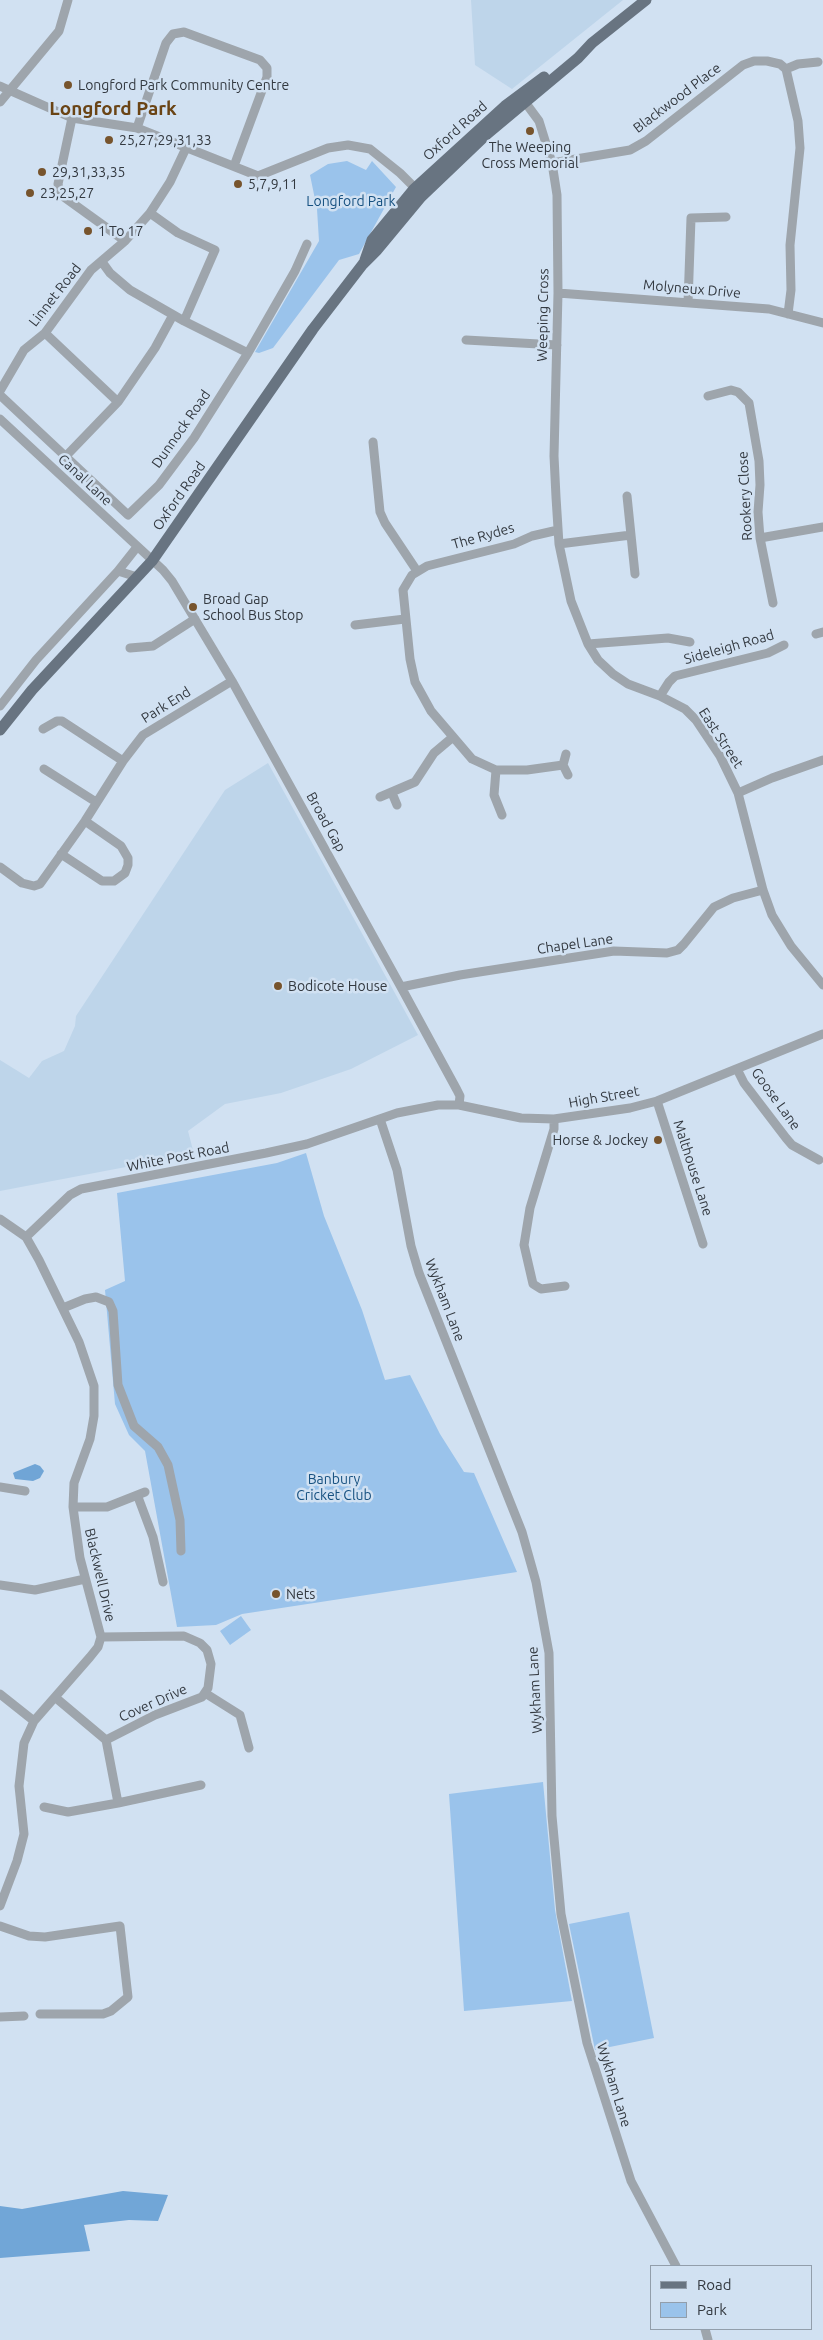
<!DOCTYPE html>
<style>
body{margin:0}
#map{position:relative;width:823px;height:2340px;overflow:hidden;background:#d1e1f2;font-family:Ubuntu,sans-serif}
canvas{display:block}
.legend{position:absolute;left:650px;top:2265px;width:162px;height:65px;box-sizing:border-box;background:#d1e1f2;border:1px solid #929eab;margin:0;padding:6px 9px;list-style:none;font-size:15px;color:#333940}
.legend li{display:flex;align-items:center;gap:10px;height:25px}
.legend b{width:25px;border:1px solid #929eab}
</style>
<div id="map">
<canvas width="823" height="2340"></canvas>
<ul class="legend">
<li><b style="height:6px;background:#687481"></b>Road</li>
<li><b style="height:14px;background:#9ac3eb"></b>Park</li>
</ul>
</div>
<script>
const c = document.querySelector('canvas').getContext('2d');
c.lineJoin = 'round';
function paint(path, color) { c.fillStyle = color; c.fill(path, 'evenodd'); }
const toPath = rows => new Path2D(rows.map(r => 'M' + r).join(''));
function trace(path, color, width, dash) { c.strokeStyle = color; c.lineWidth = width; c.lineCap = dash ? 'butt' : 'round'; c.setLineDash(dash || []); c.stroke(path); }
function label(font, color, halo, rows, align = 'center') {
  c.font = font + ' Ubuntu,sans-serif'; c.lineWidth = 5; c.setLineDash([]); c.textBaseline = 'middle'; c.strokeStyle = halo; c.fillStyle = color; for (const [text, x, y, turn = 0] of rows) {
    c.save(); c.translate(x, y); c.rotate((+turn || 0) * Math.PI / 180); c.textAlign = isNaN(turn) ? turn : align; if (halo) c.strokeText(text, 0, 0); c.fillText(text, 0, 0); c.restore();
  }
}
const built = toPath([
 [471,0,623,0,512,89,475,65],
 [268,763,418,1035,351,1069,281,1093,225,1104,188,1131,194,1154,0,1191,0,1060,29,1078,42,1061,64,1051,75,1026,76,1016,225,790]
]);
const green = toPath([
 [347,161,366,170,372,161,396,187,359,254,339,260,273,348,259,353,255,352,319,241,317,209,310,175,328,164],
 [306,1153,324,1216,362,1310,385,1380,410,1375,440,1434,464,1472,474,1473,517,1572,242,1614,216,1625,177,1627,145,1451,129,1435,115,1404,105,1290,125,1281,117,1193,277,1163],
 [241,1616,251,1630,230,1645,220,1631],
 [543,1782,555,1910,572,2001,464,2011,449,1794],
 [629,1912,654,2038,595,2050,569,1924]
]);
const forest = toPath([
 [123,2191,168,2195,158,2221,129,2220,84,2225,90,2251,0,2258,0,2206,22,2209]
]);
const water = toPath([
 [35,1464,40,1466,44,1471,40,1478,33,1481,15,1479,13,1473,15,1472]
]);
const minor = toPath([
 [786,69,798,64,818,62],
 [0,86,72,118,137,128,258,176,328,148,348,145,370,149,400,173,419,192],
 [522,98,539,121,552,163,557,195,558,293,554,456,556,497,559,544,571,601,588,644,598,660,613,674,628,684,660,696,685,709,696,720,720,756,738,793,763,890,772,915,791,946,823,985],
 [0,102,59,31,68,0],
 [72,118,58,184,60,192,64,197,125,241],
 [137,128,166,43,173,34,184,32,260,60,267,68,267,77,234,166],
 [552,163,630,150,646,141,743,65,754,61,767,61,780,64,786,69,798,121,800,148,790,245,791,290,788,314],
 [150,213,178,233,215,250,184,321],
 [102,262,110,273,130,290,184,321,248,353],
 [558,293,769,309,823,323],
 [688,303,691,218,726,217],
 [45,333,118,402],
 [466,340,557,345],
 [0,391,24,350,45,333,91,270,125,241,150,213,170,182,187,146],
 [0,395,128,515,159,485,194,438,248,353,295,271,307,244],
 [708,396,731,390,738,392,749,403,759,461,760,485,758,512,760,538,773,603],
 [0,419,163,570,172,581,232,681,401,987,457,1090,460,1096,459,1105],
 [373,442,380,512,385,523,417,571],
 [66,456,118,402,155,348,173,315],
 [627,496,635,574],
 [558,530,532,536,514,544,427,566,412,575,403,590,410,659,415,682,431,711,472,759,496,770,527,770,563,765,566,754],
 [760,538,823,527],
 [559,544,631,535],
 [118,571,137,547],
 [355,625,405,619],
 [816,634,823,632],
 [588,644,668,638,690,642],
 [130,648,153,646,195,619],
 [660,696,669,682,675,676,768,653,784,645],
 [0,706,36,660,118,571,137,577],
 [43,729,57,721,62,721,123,761],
 [563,765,568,775],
 [44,769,96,802],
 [496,770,494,795,502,815],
 [392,793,397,805],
 [738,793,772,778,823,760],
 [380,797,415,782,434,753,453,737],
 [61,854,102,881,114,881,125,873,128,865,128,858,121,846,85,821],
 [0,867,22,883,34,886,40,884,85,821,123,761,143,735,232,681],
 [401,987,460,975,614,951,667,953,678,950,684,944,714,907,733,898,763,890],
 [737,1069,744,1083,786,1138,792,1145,819,1160],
 [657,1101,703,1244],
 [380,1119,397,1170,411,1246,419,1273,522,1532,536,1582,549,1653,552,1816,561,1914,587,2043,631,2181,676,2266],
 [554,1119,554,1129,530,1208,524,1245,533,1284,541,1289,565,1286],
 [0,1219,26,1237,39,1260,79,1342,94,1386,94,1416,90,1439,74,1483,73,1507,80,1558,101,1637,98,1647,90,1657,34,1721,24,1743,19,1786,24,1834,17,1861,0,1906],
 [26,1237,70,1195,81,1189,266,1153,307,1144,397,1113,438,1105,459,1105,521,1118,554,1119,630,1108,657,1101,823,1034],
 [63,1308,85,1299,96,1297,109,1302,113,1311,118,1385,134,1426,158,1447,168,1465,180,1520,181,1551],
 [0,1487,25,1491],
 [138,1497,153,1537,163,1582],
 [73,1507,107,1507,145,1492],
 [0,1585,35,1590,85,1579],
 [101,1637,184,1636,200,1643,207,1650,211,1664,208,1688,202,1697,155,1715,106,1740],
 [205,1693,240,1715,249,1748],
 [0,1694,34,1721],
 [118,1803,201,1785],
 [44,1807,68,1812,118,1803,106,1740,56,1698],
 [0,1926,29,1936,45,1937,120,1926,128,1997,111,2011,103,2014,40,2014],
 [0,2017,24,2016],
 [705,2329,708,2340]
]);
const major = toPath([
 [365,260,372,240,414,189,505,106,544,77],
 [0,730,32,690,152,561,313,329,363,264,377,250,421,197,487,134,578,58,592,43,646,0]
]);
const markers = [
 [68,85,5,"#77542d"],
 [530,131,5,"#77542d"],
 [109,140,5,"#77542d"],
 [42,172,5,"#77542d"],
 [238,184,5,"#77542d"],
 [30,193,5,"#77542d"],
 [88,231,5,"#77542d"],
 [193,607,5,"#77542d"],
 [278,986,5,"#77542d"],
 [658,1140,5,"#77542d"],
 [276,1594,5,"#77542d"]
];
const poiNames = [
 ["Longford Park Community Centre",78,85],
 ["25,27,29,31,33",119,140],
 ["The Weeping",530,147,"center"],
 ["Cross Memorial",530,163,"center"],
 ["29,31,33,35",52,172],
 ["5,7,9,11",248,184],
 ["23,25,27",40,193],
 ["1 To 17",98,231],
 ["Broad Gap",203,599],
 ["School Bus Stop",203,615],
 ["Bodicote House",288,986],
 ["Horse & Jockey",648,1140,"right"],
 ["Nets",286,1594]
];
const streetNames = [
 ["Blackwood Place",677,98,-37],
 ["Oxford Road",455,131,-42],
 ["Molyneux Drive",692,289,5],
 ["Linnet Road",55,295,-52],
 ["Weeping Cross",543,315,-89],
 ["Dunnock Road",181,429,-55],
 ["Canal Lane",85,480,43],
 ["Oxford Road",179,496,-55],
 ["Rookery Close",745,496,-93],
 ["The Rydes",483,536,-16],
 ["Sideleigh Road",729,647,-16],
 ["Park End",166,705,-32],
 ["East Street",721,738,57],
 ["Broad Gap",326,822,61],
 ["Chapel Lane",575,944,-8],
 ["High Street",604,1097,-10],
 ["Goose Lane",776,1099,54],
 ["White Post Road",178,1157,-11],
 ["Malthouse Lane",693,1168,72],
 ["Wykham Lane",445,1300,69],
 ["Blackwell Drive",100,1575,77],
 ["Wykham Lane",535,1690,-93],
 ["Cover Drive",153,1703,-24],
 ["Wykham Lane",614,2085,73]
];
const parkNames = [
 ["Longford Park",351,201],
 ["Banbury",334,1479],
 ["Cricket Club",334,1495]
];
const districtNames = [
 ["Longford Park",113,109]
];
paint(built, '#bed5ea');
paint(green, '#9ac3eb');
paint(forest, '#71a6d7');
paint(water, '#70a5d6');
trace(minor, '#9ea5ac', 9);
trace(major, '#687481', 11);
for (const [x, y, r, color] of markers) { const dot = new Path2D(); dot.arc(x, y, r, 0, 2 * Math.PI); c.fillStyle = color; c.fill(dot); trace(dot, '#d1e1f2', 2); }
label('14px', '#333940', '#d1e1f2', poiNames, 'left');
label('14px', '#333940', '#d1e1f2', streetNames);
label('14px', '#175180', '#d1e1f2', parkNames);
label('bold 19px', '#6a4415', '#d1e1f2', districtNames);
</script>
